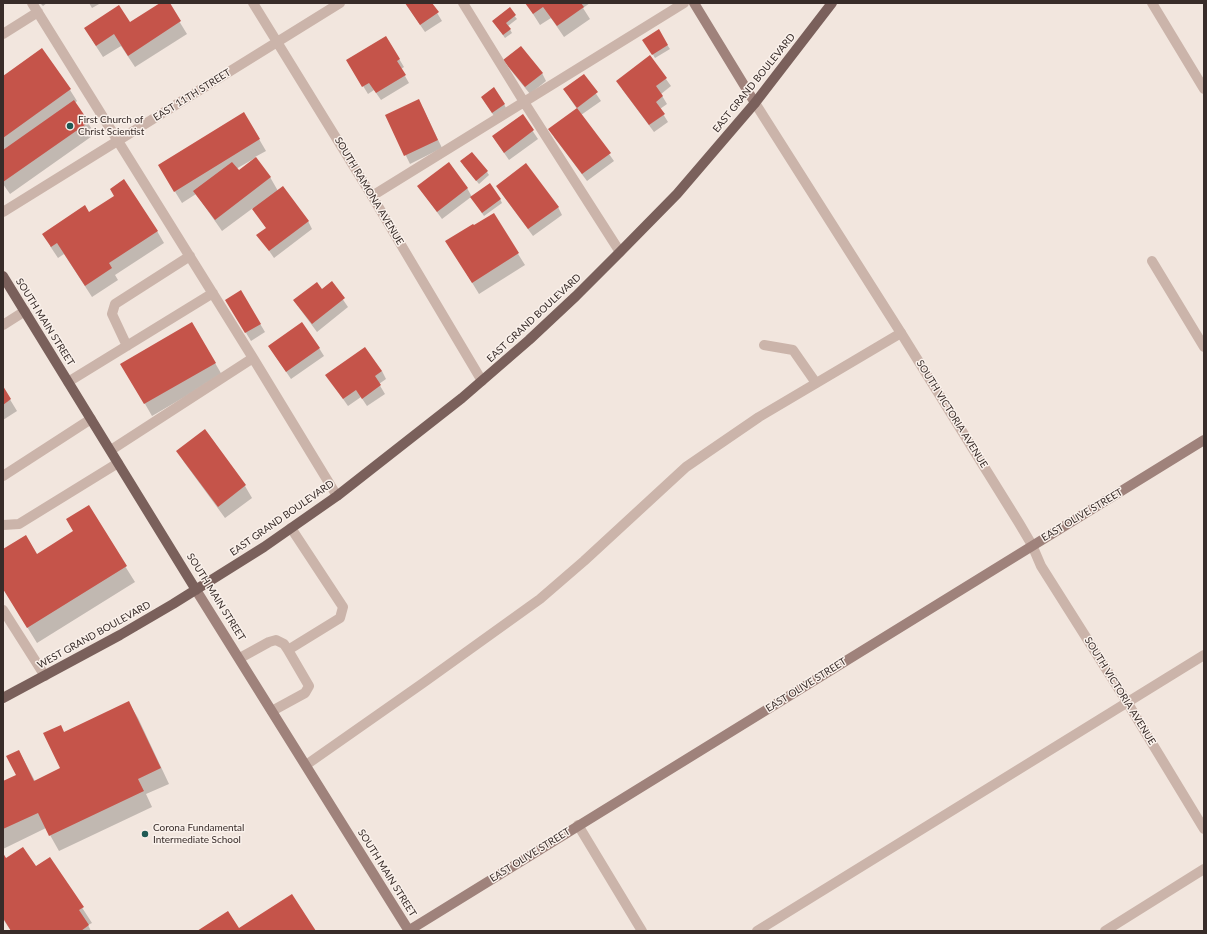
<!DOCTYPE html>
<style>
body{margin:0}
#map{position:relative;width:1207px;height:934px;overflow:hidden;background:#f2e6de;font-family:Lato,sans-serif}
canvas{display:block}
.frame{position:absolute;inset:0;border:4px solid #382c29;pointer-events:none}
</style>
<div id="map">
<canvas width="1207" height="934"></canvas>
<div class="frame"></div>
</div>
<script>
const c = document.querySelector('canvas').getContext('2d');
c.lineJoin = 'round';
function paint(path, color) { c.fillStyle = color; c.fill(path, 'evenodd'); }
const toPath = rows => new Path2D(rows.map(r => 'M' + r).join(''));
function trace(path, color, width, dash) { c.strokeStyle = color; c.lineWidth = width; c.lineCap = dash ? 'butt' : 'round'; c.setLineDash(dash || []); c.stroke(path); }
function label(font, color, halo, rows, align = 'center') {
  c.font = font + ' Lato,sans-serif'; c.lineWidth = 3; c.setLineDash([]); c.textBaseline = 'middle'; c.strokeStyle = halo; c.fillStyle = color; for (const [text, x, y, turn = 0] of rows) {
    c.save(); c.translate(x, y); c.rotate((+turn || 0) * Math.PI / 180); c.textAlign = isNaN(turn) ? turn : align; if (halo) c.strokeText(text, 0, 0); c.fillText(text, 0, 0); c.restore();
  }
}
const shadow = toPath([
 [40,3,47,3,43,6],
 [89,3,101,3,92,8],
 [162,3,168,3,187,34,135,67,121,46,103,57,92,40,130,24],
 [405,3,431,3,442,21,425,32],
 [526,3,590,3,583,8,590,19,564,37,551,18,540,25],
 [509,9,517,19,508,26,512,33,505,38,495,24],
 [658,31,670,49,655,58,644,40],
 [386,37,404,67,401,69,409,83,381,100,374,90,368,94,347,60],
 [42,50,70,90,77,101,75,103,95,134,10,194,3,184,3,77],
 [650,57,671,86,661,94,667,104,660,109,668,122,654,132,622,89],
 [504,60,542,73,546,81,530,94,509,68],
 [584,76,601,101,581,115,614,161,587,181,554,137,577,109,569,97],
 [484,101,504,104,506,108,494,116],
 [423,108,442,148,410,164,386,115],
 [522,115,538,139,509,160,493,137],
 [259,139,266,151,255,157,270,177,278,191,308,221,312,229,274,258,258,235,267,229,253,208,222,231,196,194,182,203,166,177],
 [255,158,256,159,239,172,236,169],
 [463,165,487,172,489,175,479,184],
 [418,186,467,188,472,197,500,199,502,203,484,216,471,197,442,219],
 [502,194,558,207,562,215,533,236],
 [89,214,157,231,164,243,115,275,118,280,92,297,64,254,58,258,50,246],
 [493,214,525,265,479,294,454,253,474,227],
 [331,282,348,307,317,332,294,301,321,290],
 [241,292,265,332,251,341,226,300],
 [192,323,222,375,152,416,122,364],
 [319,348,324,356,291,379,274,354],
 [382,371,386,379,379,384,385,394,367,406,361,397,348,406,327,376],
 [3,388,17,411,3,420],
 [204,431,245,486,252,498,225,518,184,462,177,451],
 [88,507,135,582,37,643,3,588,3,550,37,555,74,532],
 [129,703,138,718,169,784,146,794,152,807,59,851,46,828,3,849,3,782,17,776,19,751,35,781,61,769,64,733],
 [3,854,6,859,35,868,50,858,92,923,88,925,91,931,11,931,3,919]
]);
const building = toPath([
 [160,3,170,3,181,21,128,56,114,34,96,46,84,28,119,5,130,22],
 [405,3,432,3,439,12,420,25],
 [525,3,581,3,584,7,557,26,543,7,533,14],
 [510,7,516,15,506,23,511,29,503,35,492,21],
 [659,29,668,45,652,55,642,40],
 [386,36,400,59,397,61,406,75,376,93,369,83,362,87,346,60],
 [521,46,543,73,525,87,503,60],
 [42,48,71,89,3,138,3,76],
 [650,55,667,78,656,86,663,96,656,102,665,114,649,125,616,81],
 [584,74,598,92,577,108,611,153,582,174,548,129,577,108,563,89],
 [494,87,505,104,492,113,481,97],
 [419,99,438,140,404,156,385,115],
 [74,100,89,122,3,182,3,150],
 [244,112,260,139,174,192,158,165],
 [523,114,534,130,504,153,492,136],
 [472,152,488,171,476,181,460,161],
 [256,157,271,177,215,220,193,191,232,162,239,170],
 [449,162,468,188,437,212,417,186],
 [526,163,559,207,528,229,496,186],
 [124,179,158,231,109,263,112,268,85,286,57,243,51,247,42,234,85,205,89,212,114,196,110,189],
 [490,183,501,199,482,213,470,197],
 [283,186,309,221,269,251,256,235,266,228,252,209],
 [494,213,519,253,472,283,445,241,473,224,474,225],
 [332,281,345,298,312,324,293,300,317,282,322,289],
 [241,290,261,324,245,333,225,300],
 [192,322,216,363,144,404,120,364],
 [302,322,320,348,286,372,268,346],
 [365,347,382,371,375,376,381,385,362,399,356,390,343,399,325,375],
 [3,386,11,399,3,405],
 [205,429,246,485,218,507,176,451],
 [89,505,127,566,27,628,3,589,3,549,26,535,37,554,73,531,66,519],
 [129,701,161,768,138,779,144,791,49,836,38,813,3,829,3,781,16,775,6,756,19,750,34,781,60,768,43,733,61,725,64,732],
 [23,847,36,866,50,857,84,907,79,910,89,925,81,931,11,931,3,918,3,853,6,858],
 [292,894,316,931,197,931,228,911,239,928]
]);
const lane = toPath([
 [32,3,253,358,337,496],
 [463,3,524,102,620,252],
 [1152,3,1204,89],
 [3,34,38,12],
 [372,196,684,3],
 [3,325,25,311],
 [764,345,793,350,816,383],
 [127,346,112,314,115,304,190,256],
 [68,382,213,293],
 [111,450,253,358],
 [3,476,91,419],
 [3,525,19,524,118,463],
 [3,610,45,676],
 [288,650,340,618,343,607,291,528],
 [240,658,269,642,276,640,284,644,288,650,309,686,305,693,272,711],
 [306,765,423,683,540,599,584,561,686,467,759,417,901,333],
 [578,825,642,931],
 [757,931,1204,655]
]);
const street = toPath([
 [253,3,372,196,482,381],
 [755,103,901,333,1019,523,1032,545,1041,566,1127,702,1204,829],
 [3,212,340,3],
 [1152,261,1204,347],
 [1105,931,1204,869]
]);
const secondary = toPath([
 [694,3,755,103],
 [196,590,409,931],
 [408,931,1204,440]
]);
const primary = toPath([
 [3,276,196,590],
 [3,698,120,635,173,604,264,547,337,496,462,398,529,340,576,296,620,252,677,194,755,103,832,3]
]);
const markers = [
 [70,126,4,"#1f5a54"],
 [145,834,4,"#1f5a54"]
];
const streetNames = [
 ["EAST GRAND BOULEVARD",754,83,-51],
 ["EAST 11TH STREET",192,95,-32],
 ["SOUTH RAMONA AVENUE",369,191,59],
 ["EAST GRAND BOULEVARD",534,318,-43],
 ["SOUTH MAIN STREET",45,322,58],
 ["SOUTH VICTORIA AVENUE",952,414,58],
 ["EAST OLIVE STREET",1082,515,-31],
 ["EAST GRAND BOULEVARD",282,518,-35],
 ["SOUTH MAIN STREET",216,597,58],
 ["WEST GRAND BOULEVARD",94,635,-29],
 ["EAST OLIVE STREET",806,685,-32],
 ["SOUTH VICTORIA AVENUE",1120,691,58],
 ["EAST OLIVE STREET",530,855,-32],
 ["SOUTH MAIN STREET",387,873,58]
];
const poiNames = [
 ["First Church of",78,120],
 ["Christ Scientist",78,132],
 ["Corona Fundamental",153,828],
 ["Intermediate School",153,840]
];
paint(shadow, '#0003');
paint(building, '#c5544a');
trace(lane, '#cbb4aa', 10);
trace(street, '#cbb4aa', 10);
trace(secondary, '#9f827b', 10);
trace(primary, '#7a605b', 10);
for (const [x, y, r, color] of markers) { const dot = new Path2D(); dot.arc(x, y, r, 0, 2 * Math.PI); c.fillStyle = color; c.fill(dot); trace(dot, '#faf1eb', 1.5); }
label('10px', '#382c29', '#faf1eb', streetNames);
label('10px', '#382c29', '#faf1eb', poiNames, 'left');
</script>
